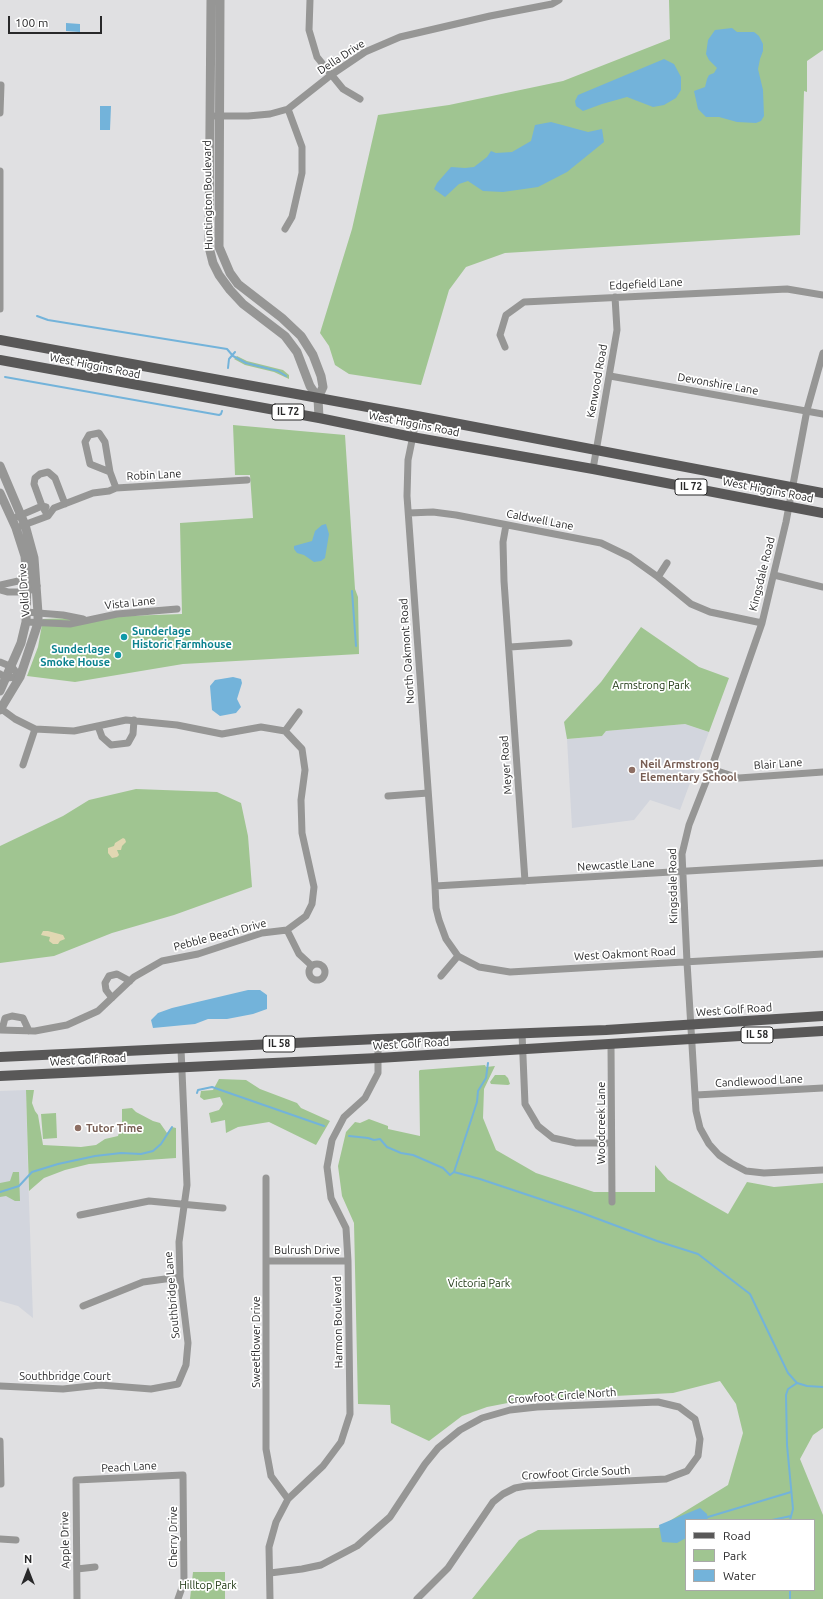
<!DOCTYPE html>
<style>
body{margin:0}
#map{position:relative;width:823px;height:1599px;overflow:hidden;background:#e0e0e2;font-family:Ubuntu,sans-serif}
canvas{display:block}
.legend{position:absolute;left:685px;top:1519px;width:130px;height:72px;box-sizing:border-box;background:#fff;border:1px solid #a9a9a9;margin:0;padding:5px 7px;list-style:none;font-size:12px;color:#282829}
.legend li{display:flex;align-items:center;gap:8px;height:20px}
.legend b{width:20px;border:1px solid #a9a9a9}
.north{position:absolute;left:8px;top:1551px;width:40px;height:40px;-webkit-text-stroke:3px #fff;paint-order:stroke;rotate:0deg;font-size:11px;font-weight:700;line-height:16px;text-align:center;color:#282829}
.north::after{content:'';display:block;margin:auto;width:14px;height:18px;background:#282829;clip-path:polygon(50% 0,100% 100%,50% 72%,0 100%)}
.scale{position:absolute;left:8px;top:16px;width:94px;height:18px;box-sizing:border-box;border:2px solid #282829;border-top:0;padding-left:5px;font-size:12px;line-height:14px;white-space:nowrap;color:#282829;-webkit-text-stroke:3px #fff;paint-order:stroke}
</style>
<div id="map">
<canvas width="823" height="1599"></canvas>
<ul class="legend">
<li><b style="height:5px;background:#595858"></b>Road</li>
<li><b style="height:11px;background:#a0c591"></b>Park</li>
<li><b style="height:11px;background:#73b3da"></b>Water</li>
</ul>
<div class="north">N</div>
<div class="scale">100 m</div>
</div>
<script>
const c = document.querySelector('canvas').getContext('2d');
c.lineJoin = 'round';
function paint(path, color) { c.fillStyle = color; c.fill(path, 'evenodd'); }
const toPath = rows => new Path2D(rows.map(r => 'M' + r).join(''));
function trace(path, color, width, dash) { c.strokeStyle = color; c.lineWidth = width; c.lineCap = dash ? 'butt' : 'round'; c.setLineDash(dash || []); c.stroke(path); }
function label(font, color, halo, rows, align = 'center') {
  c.font = font + ' Ubuntu,sans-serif'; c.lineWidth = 3.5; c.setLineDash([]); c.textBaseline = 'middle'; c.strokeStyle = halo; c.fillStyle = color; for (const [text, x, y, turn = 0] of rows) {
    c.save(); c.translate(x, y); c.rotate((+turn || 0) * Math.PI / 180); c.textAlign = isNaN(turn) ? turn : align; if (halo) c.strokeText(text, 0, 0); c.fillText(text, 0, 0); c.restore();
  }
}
const built = toPath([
 [685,724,709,732,680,810,650,800,634,820,572,828,567,739,602,736,606,731],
 [26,1090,28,1172,33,1318,18,1306,0,1301,0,1091]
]);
const green = toPath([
 [669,0,823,0,823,50,807,61,807,92,804,91,800,235,505,253,466,267,449,290,421,385,349,374,335,365,329,346,320,333,352,229,378,115,449,105,563,81,670,39],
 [237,356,247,361,283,370,289,375,289,379,274,372,245,365,234,359],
 [233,425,345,435,355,589,358,597,359,654,183,664,75,682,27,676,38,647,43,619,182,614,180,523,253,518,250,475,235,475],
 [641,627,699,667,729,678,709,732,685,724,606,731,602,736,567,739,564,722,601,682],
 [136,789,217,792,241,803,248,836,252,887,174,915,112,933,54,956,0,963,0,846,63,816,89,800],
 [485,1065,486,1067,495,1066,484,1089,483,1118,496,1150,536,1173,594,1192,655,1192,655,1165,668,1180,728,1214,747,1182,774,1187,823,1183,823,1428,813,1435,800,1459,823,1515,823,1599,472,1599,519,1540,538,1530,658,1528,728,1485,743,1433,736,1404,720,1381,673,1393,518,1401,487,1407,462,1416,429,1441,391,1423,390,1405,358,1404,354,1223,342,1196,338,1166,346,1132,355,1122,360,1123,369,1119,388,1126,388,1129,420,1136,419,1071,420,1070],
 [686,1520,814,1520,814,1590,686,1590],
 [495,1075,505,1075,508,1078,510,1084,508,1085,491,1084,490,1082],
 [219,1079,246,1080,260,1089,297,1103,301,1108,330,1121,316,1145,269,1122,238,1127,226,1133,225,1120,211,1123,209,1113,219,1110,223,1104,220,1097,204,1100,200,1097,201,1091,213,1090],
 [26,1090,34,1090,32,1103,35,1111,38,1115,43,1145,81,1147,96,1145,105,1139,118,1136,122,1122,122,1109,132,1108,136,1112,153,1121,160,1123,167,1133,172,1127,176,1128,176,1158,89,1164,65,1170,44,1178,29,1191],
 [56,1113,57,1138,43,1139,41,1114],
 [13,1172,19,1172,20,1201,15,1201,6,1196,0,1197,0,1183,10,1181],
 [193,1572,225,1572,225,1599,190,1599]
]);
const sand = toPath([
 [123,838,125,839,126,842,122,846,121,850,117,850,119,855,117,857,112,858,108,853,108,848,114,846,115,843],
 [43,931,48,931,63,935,65,939,60,941,58,944,53,944,49,941,50,937,41,935]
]);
const water = toPath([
 [66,23,80,24,80,32,66,31],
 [732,28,737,32,754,32,759,36,763,44,763,51,760,59,758,69,763,90,764,116,761,121,756,123,737,122,719,117,706,117,698,109,694,91,705,87,707,79,709,75,714,73,717,68,709,60,706,54,708,40,715,30],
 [664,59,674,64,681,77,681,90,676,98,664,105,653,107,627,97,602,104,583,111,576,106,575,101,578,95],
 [100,106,111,106,110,130,100,130],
 [551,122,588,132,602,129,604,142,567,172,538,187,503,192,483,191,468,181,459,184,445,197,434,189,437,183,451,167,465,168,474,167,487,157,491,151,496,153,512,152,531,141,535,125],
 [326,524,329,534,325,558,321,561,314,562,304,555,297,553,294,549,294,546,312,541,315,531,322,525],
 [233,677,241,679,242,683,237,699,241,707,236,713,220,716,212,710,210,686,215,680],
 [248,990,260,990,267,995,267,1009,253,1014,227,1019,208,1019,195,1024,153,1028,151,1020,158,1013,172,1008],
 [700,1508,707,1514,708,1520,686,1520,686,1538,677,1543,662,1542,659,1525]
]);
const stream = toPath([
 [37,316,48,320,227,349,233,356,246,363,278,371,286,376],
 [228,368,229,359,235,352],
 [5,377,219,415,221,414,222,411],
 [352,591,356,646],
 [197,1093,198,1090,212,1087,324,1126],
 [349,1136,368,1138,374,1140,380,1139,387,1147,401,1153,413,1155,443,1168,450,1175,454,1172,480,1179,582,1213,657,1241,698,1254,750,1294,788,1373,797,1383,807,1386,823,1387],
 [454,1172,477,1102,478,1091,486,1078,488,1063],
 [0,1192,19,1186,32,1172,58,1164,95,1156,121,1153,141,1154,153,1151,161,1144,172,1127],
 [708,1517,791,1492],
 [772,1520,791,1516],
 [790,1520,793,1509,787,1445,786,1395,788,1389,797,1383],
 [790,1590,790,1599]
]);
const minor = toPath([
 [310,0,309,30,317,57,343,89,360,99],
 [0,113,1,85],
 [215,116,248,116,270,114,288,109,331,75,365,52,400,37,490,16,552,4,559,0],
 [0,171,0,309],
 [285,229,292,217,302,173,302,147,288,109],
 [505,347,500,335,506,315,524,302,787,289,823,295],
 [823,353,807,410,786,522,762,623,711,769,689,825,682,854,687,962,696,1111,700,1128,709,1144,719,1155,731,1163,746,1171,764,1173,823,1170],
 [610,376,823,414],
 [417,416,408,460,407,496,435,886,436,908,439,920,446,939,458,956],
 [593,469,617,330,615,297],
 [110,472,90,464,85,442,89,435,99,433,105,442,110,472,116,488],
 [409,513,433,512,456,515,601,543,630,557,658,577,691,604,710,612,762,623],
 [48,516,42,506,34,484,35,478,40,474,48,472,55,478,65,504],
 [12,519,42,506,46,507],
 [506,525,503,542,504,581,525,881],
 [21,526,48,516,54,508,93,493,109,491,116,488,247,480],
 [774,575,823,587],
 [658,577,667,563],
 [0,585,27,579,37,586,27,592,8,592,0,590],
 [26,612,63,615,83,619],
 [26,622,70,624,117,614,177,609],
 [510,647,569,643],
 [0,662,12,667,20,677],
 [0,674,6,678,20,677],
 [0,708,15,719,35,729,74,731,126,720,177,725,222,734,261,727,285,731,302,749,305,770,301,800,302,833,314,887,312,904,306,916,287,930,262,933,198,954,162,961,134,977,98,1011,67,1025,35,1031,0,1030],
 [98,726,102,737,111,745,128,743,133,734,134,720],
 [285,731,299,712],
 [23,765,35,729],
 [711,769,739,778,823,772],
 [388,796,428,793],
 [435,886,823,863],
 [287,930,299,954,312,966],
 '309 972a8 8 0 1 1 16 0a8 8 0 1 1-16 0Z',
 [441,976,458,956,479,967,510,972,823,954],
 [112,998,106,990,105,983,109,976,117,974,130,981],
 [2,1030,5,1018,12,1016,23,1018,29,1031],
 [522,1033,525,1104,538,1126,553,1138,576,1143,611,1143],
 [611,1044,612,1202],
 [696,1095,823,1088],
 [266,1178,266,1449,271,1476,288,1499],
 [80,1215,149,1201,223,1208],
 [267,1261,348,1261],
 [83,1306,143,1282,180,1277],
 [0,1386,63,1389,100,1385,151,1389,178,1384,186,1365,188,1343,180,1277,179,1242,187,1185,181,1049],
 [0,1441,1,1484],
 [0,1539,16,1540],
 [77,1569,95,1567],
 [270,1573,302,1569,321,1565,357,1546,390,1517,425,1464,438,1448,460,1430,482,1418,510,1410,537,1407,658,1402,679,1407,695,1419,700,1439,698,1456,687,1471,666,1479,526,1486,515,1488,503,1494,493,1502,448,1568,417,1599],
 [77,1599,76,1480,183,1475,184,1582,178,1599],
 [270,1599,269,1547,276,1522,288,1499,323,1466,341,1442,350,1414,348,1261,346,1228,331,1198,327,1167,332,1140,344,1117,365,1098,378,1073,378,1039]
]);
const tertiary = toPath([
 [211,0,209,247,213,263,219,275,230,290,243,304,285,336,297,352,310,386,318,398],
 [220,0,219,247,230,273,238,284,282,318,301,336,313,355,321,376,323,387,318,398,319,418],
 [0,466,25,525,34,558,38,613,38,623,20,677,0,710],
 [0,493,16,528,25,556,27,579,26,622,21,643,0,691]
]);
const primary = toPath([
 [0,340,417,416,823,493],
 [0,360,319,418,412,437,593,469,823,513],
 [0,1057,378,1039,606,1030,823,1016],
 [0,1076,378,1058,823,1031]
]);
const markers = [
 [124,637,4,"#0f9aa8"],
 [118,655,4,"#0f9aa8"],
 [632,770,4,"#8d6e63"],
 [78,1128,4,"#8d6e63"]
];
const shields = [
 [288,412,32],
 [691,487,32],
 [757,1035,32],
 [279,1044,32]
];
const shieldNames = [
 ["IL 72",288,412],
 ["IL 72",691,487],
 ["IL 58",757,1035],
 ["IL 58",279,1044]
];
const streetNames = [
 ["Della Drive",341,57,-33],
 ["Huntington Boulevard",208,195,-91],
 ["Edgefield Lane",646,284,-3],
 ["West Higgins Road",95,366,11],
 ["Kenwood Road",597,381,-80],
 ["Devonshire Lane",718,384,10],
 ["West Higgins Road",414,424,11],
 ["Robin Lane",154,475,-3],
 ["West Higgins Road",768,490,11],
 ["Caldwell Lane",540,520,11],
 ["Kingsdale Road",762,574,-76],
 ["Volid Drive",24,590,-94],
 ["Vista Lane",130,603,-6],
 ["North Oakmont Road",407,651,-94],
 ["Blair Lane",778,764,-4],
 ["Meyer Road",506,765,-94],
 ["Newcastle Lane",616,865,-3],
 ["Kingsdale Road",673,886,-91],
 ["Pebble Beach Drive",220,935,-15],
 ["West Oakmont Road",625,954,-3],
 ["West Golf Road",734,1010,-4],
 ["West Golf Road",411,1044,-3],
 ["West Golf Road",88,1060,-3],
 ["Candlewood Lane",759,1081,-3],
 ["Woodcreek Lane",601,1123,-90],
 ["Bulrush Drive",307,1250],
 ["Southbridge Lane",172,1295,-95],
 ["Harmon Boulevard",338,1322,-91],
 ["Sweetflower Drive",256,1342,-90],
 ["Southbridge Court",65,1376],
 ["Crowfoot Circle North",562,1396,-4],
 ["Peach Lane",129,1467,-3],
 ["Crowfoot Circle South",576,1473,-3],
 ["Cherry Drive",173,1537,-90],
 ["Apple Drive",65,1540,-91]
];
const cultureNames = [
 ["Sunderlage",132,631],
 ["Historic Farmhouse",132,644],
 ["Sunderlage",110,649,"right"],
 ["Smoke House",110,662,"right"]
];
const parkNames = [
 ["Armstrong Park",651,685],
 ["Victoria Park",479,1283],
 ["Hilltop Park",208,1585]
];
const educationNames = [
 ["Neil Armstrong",640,764],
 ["Elementary School",640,777],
 ["Tutor Time",86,1128]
];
paint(built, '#d2d5dd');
paint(green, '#a0c591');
paint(sand, '#e1d7b2');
paint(water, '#73b3da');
trace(stream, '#73b3da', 2);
trace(minor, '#969695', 7);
trace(tertiary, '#969695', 9);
trace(primary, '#595858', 10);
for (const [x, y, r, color] of markers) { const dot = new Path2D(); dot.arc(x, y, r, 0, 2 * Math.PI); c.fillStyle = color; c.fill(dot); trace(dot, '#fff', 1.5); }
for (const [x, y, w] of shields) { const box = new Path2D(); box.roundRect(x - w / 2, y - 8, w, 16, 3); c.fillStyle = '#fff'; c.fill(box); trace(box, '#282829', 1); }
label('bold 10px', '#282829', null, shieldNames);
label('11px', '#282829', '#fff', streetNames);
label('bold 11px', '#0d838f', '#fff', cultureNames, 'left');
label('11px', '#17310b', '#fff', parkNames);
label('bold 11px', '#785e54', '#fff', educationNames, 'left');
</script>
